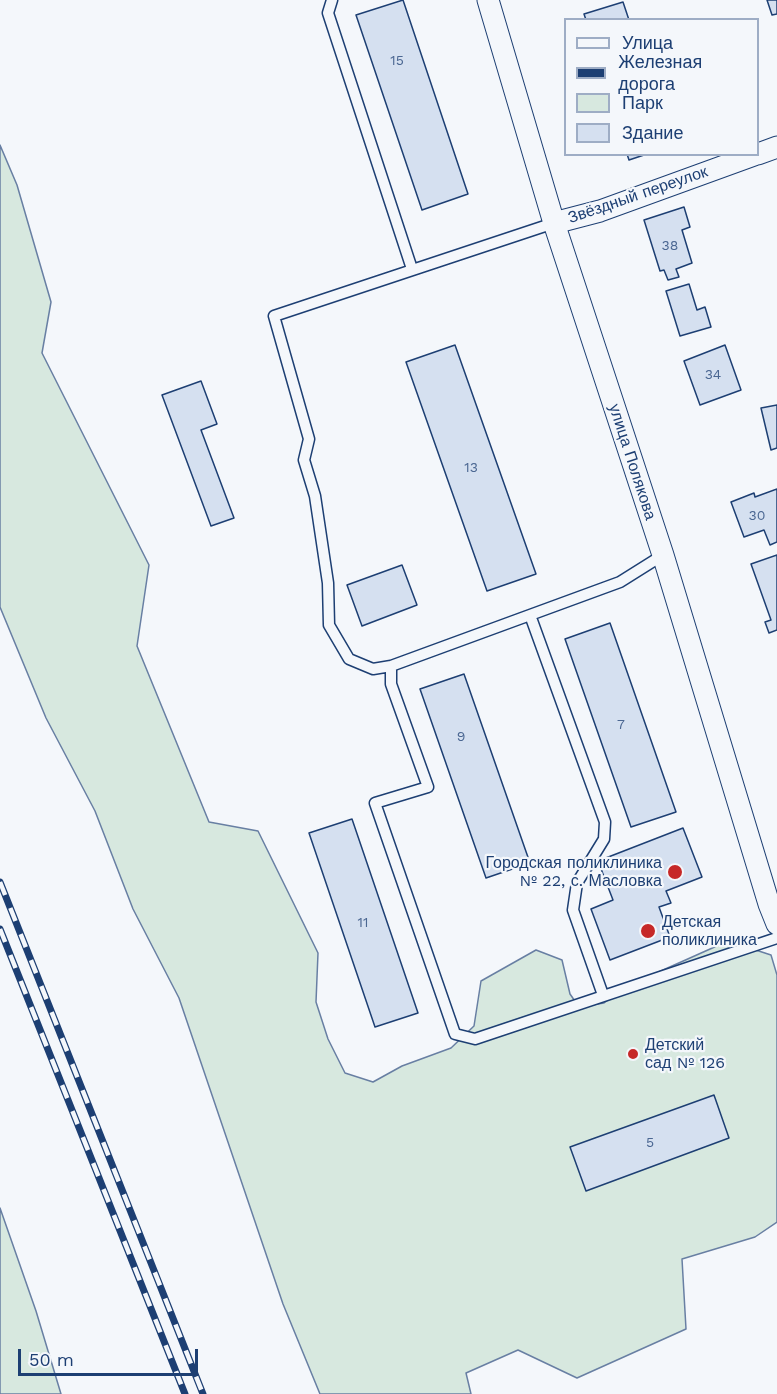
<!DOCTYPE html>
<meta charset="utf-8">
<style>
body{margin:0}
#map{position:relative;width:777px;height:1394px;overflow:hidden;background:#f4f7fb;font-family:"Work Sans",sans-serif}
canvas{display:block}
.legend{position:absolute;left:564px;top:18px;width:195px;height:138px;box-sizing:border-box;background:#f4f7fb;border:2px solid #9eadc5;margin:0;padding:8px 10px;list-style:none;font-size:18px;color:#1d3f73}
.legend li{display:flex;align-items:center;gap:12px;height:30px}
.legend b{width:30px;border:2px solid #9eadc5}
.scale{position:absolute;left:18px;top:1349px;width:180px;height:27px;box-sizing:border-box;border:3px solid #1d3f73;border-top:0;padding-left:8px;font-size:18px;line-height:21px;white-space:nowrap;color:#1d3f73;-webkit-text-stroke:4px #f4f7fb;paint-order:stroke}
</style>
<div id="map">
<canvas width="777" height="1394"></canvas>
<ul class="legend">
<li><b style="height:8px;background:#f4f7fb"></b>Улица</li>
<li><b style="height:8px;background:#1d3f73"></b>Железная дорога</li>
<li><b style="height:16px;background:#d7e8df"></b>Парк</li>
<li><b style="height:16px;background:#d5e0f0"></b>Здание</li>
</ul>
<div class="scale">50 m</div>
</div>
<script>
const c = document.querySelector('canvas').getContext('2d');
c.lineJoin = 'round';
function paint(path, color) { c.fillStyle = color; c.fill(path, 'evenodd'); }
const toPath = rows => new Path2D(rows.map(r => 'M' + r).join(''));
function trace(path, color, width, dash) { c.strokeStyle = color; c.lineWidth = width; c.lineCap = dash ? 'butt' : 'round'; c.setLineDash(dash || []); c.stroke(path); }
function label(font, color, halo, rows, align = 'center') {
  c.font = font + ' "Work Sans",sans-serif'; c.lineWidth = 4.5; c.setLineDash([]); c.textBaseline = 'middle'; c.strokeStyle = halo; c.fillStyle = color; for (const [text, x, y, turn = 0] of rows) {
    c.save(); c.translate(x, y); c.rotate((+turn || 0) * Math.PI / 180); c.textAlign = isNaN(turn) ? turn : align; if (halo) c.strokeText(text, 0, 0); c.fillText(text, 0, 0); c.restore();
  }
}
const green = toPath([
 [0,145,17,185,51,302,42,353,149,565,137,646,209,822,258,831,318,953,316,1002,328,1039,345,1073,373,1082,402,1066,451,1048,474,1026,481,981,536,950,562,960,570,994,579,1007,604,1003,625,987,728,941,771,955,777,975,777,1222,755,1237,682,1259,686,1329,577,1378,518,1350,466,1373,471,1394,320,1394,283,1304,179,998,133,909,95,811,46,718,0,607,0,145],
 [0,1208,36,1311,61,1394,0,1394,0,1208]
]);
const building = toPath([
 [403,0,468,194,422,210,356,15,403,0],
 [767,0,777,0,777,14,772,15,767,0],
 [623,2,629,20,586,20,584,14,623,2],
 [627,154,647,154,629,160,627,154],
 [684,207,690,227,682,230,692,263,676,269,679,277,668,280,664,270,660,271,644,220,684,207],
 [689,284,697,310,705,307,711,327,680,336,666,291,689,284],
 [455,345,536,574,487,591,406,362,455,345],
 [725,345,741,390,700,405,684,361,725,345],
 [201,381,217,424,201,430,234,518,211,526,162,395,201,381],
 [777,405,777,448,771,450,761,408,777,405],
 [777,489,777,542,770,545,764,530,744,537,731,502,754,493,755,497,777,489],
 [777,555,777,630,769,633,765,622,771,620,751,564,777,555],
 [402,565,417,605,362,626,347,585,402,565],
 [610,623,676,812,631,827,565,639,610,623],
 [464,674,530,863,486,878,420,689,464,674],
 [352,819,418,1013,375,1027,309,833,352,819],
 [683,828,702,877,666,891,671,903,659,907,670,937,610,960,591,909,613,900,598,861,683,828],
 [714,1095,729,1138,586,1191,570,1147,714,1095]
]);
const service = toPath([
 [332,0,328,13,412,269],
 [663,555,620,582,391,666,391,684,428,787,375,803,455,1034,475,1039,777,938],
 [530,615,605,822,604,839,577,883,573,910,603,995],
 [391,666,373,669,349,659,329,625,328,583,315,496,304,460,309,439,274,316,554,223]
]);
const minor = toPath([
 [488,0,554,223,663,555,769,904,777,924],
 [758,154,777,147],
 [554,223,600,211,757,154]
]);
const rail = toPath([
 [0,882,203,1394],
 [0,929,185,1394]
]);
const markers = [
 [675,872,8,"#c62828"],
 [648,931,8,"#c62828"],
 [633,1054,6,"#c62828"]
];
const numberNames = [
 ["15",397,61],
 ["38",670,246],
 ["34",713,375],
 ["13",471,468],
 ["30",757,516],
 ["7",621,725],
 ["9",461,737],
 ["11",363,923],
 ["5",650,1143]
];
const streetNames = [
 ["Звёздный переулок",638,195,-19],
 ["улица Полякова",632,462,72]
];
const poiNames = [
 ["Городская поликлиника",662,863,"right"],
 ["№ 22, с. Масловка",662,881,"right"],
 ["Детская",662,922],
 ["поликлиника",662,940],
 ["Детский",645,1045],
 ["сад № 126",645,1063]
];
paint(green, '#d7e8df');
trace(green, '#687fa3', 1.5);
paint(building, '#d5e0f0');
trace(building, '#1d3f73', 1.5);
trace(service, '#1d3f73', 13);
trace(minor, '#1d3f73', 23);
trace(service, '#f4f7fb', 10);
trace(minor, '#f4f7fb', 21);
trace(rail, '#1d3f73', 7);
trace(rail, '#f4f7fb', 4.5, [14]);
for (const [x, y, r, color] of markers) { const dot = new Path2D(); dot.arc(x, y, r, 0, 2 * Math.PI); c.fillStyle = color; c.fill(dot); trace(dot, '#f4f7fb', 2); }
label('14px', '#4b6792', null, numberNames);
label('16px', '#1d3f73', '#f4f7fb', streetNames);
label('16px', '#1d3f73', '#f4f7fb', poiNames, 'left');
</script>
